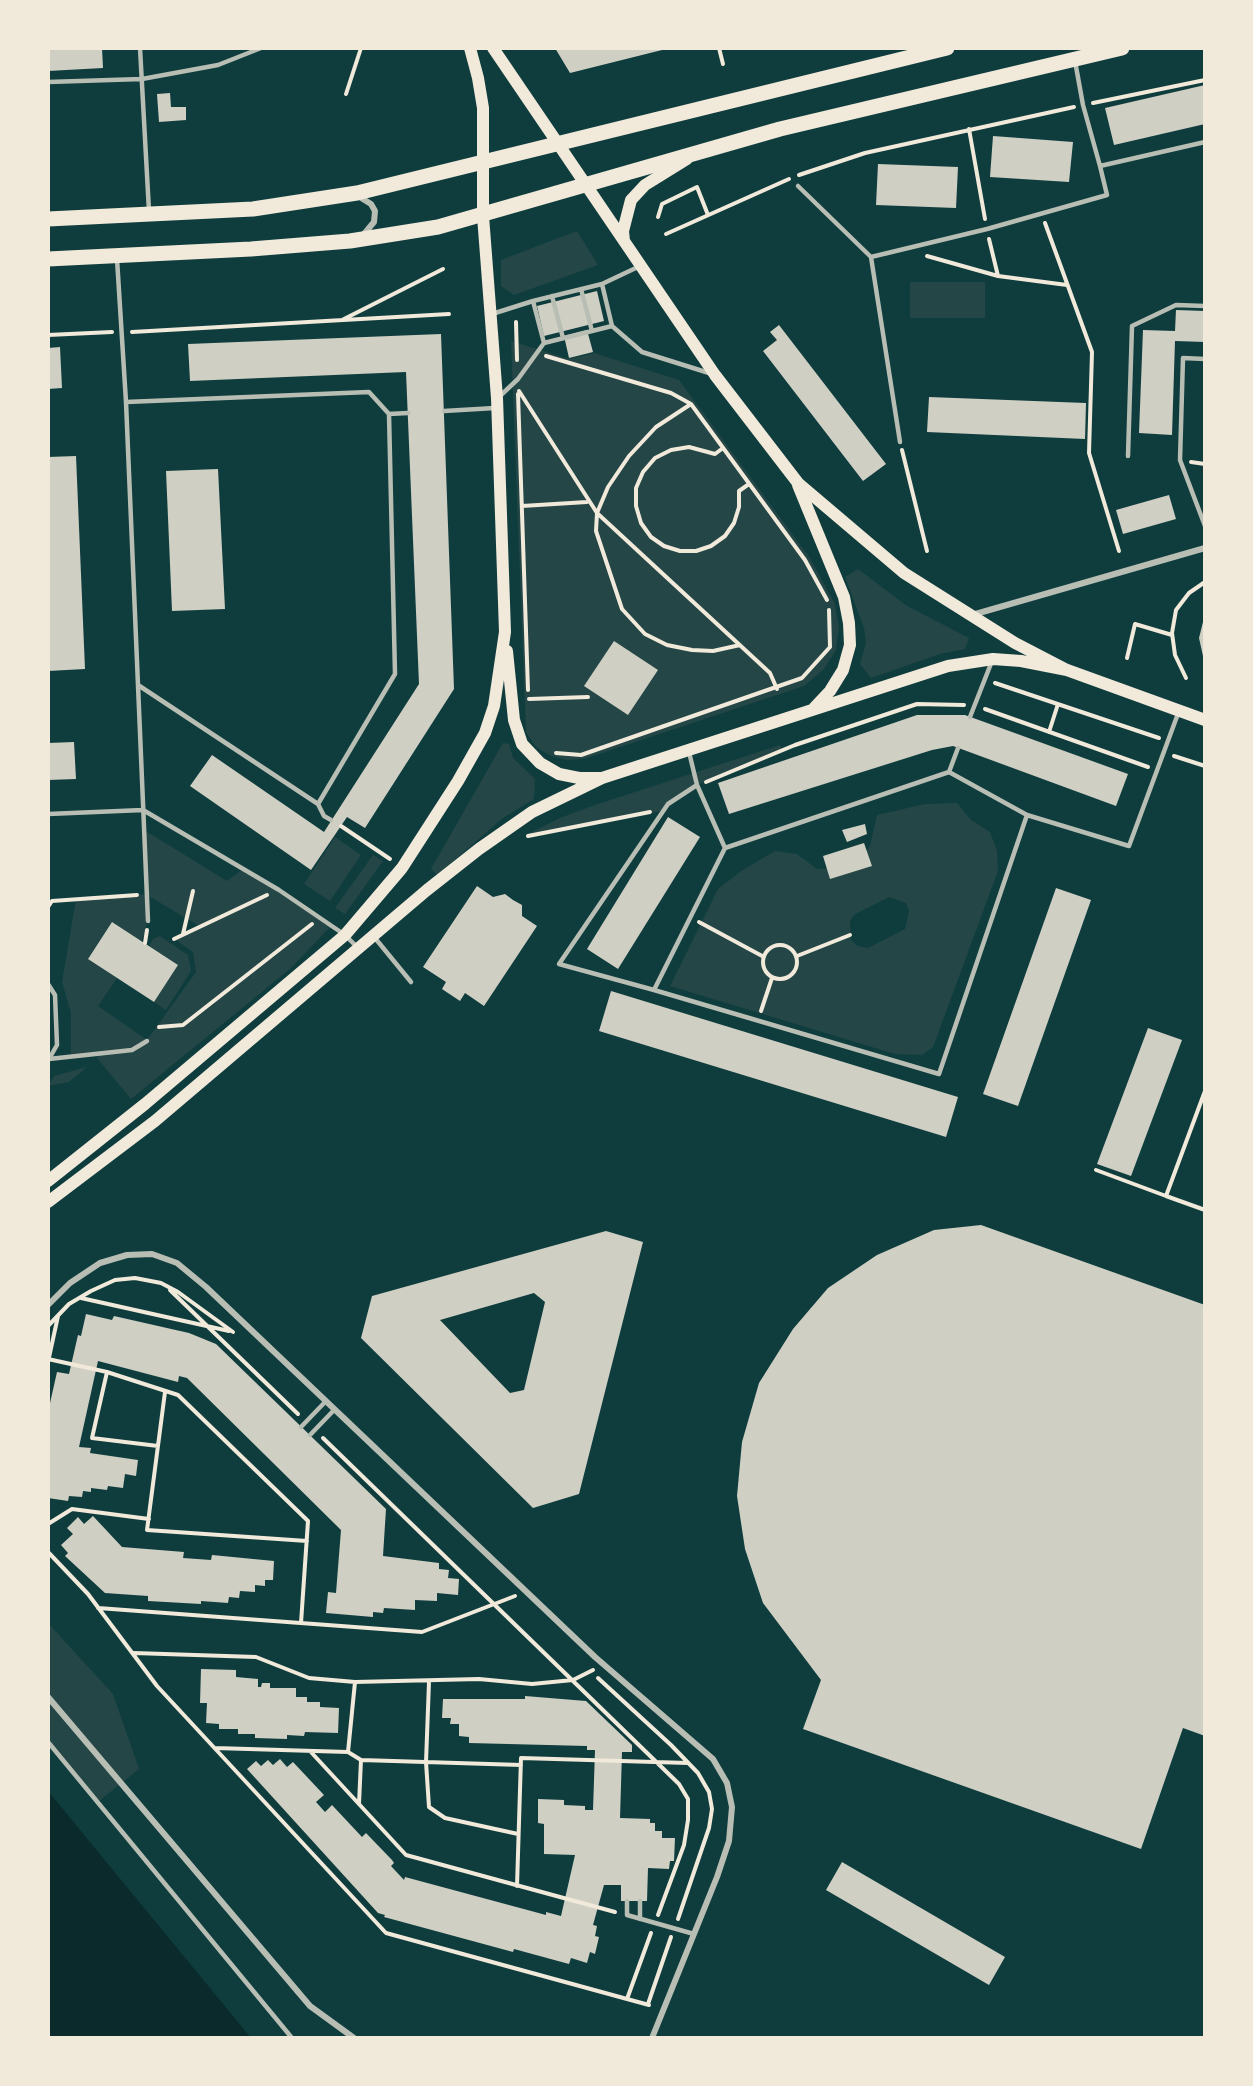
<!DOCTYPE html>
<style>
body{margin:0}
#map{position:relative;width:1253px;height:2086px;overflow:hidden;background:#0f3d3e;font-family:Overpass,sans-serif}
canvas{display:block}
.frame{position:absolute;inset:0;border:50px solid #f1e9da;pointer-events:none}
</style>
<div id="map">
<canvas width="1253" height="2086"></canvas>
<div class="frame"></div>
</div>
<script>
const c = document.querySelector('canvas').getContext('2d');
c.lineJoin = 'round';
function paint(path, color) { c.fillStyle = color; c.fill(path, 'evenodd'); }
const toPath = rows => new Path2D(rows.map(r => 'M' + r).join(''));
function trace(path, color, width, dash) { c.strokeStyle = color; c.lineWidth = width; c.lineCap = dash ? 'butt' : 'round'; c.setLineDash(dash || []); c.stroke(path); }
const green = toPath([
 [577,231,598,265,514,295,501,286,501,260],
 [910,282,985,282,985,318,910,318],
 [511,341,569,359,594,353,679,380,810,558,835,604,839,627,836,650,824,669,804,686,584,759,567,760,551,756,536,747,526,732],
 [858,569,907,606,969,638,965,649,940,654,871,678,860,664,866,643,864,628,845,577],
 [503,743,509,744,513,758,535,779,534,799,503,818,437,875,431,869],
 [780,745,782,751,697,785,668,804,663,811,524,836,560,818,595,805],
 [957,803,971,820,990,832,997,851,998,871,933,1047,922,1055,895,1054,670,986,718,889,741,871,775,851,797,854,817,869,854,868,870,846,877,815,925,804],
 [889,897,906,903,909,911,905,929,868,948,858,946,851,940,850,921,855,914],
 [144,830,227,881,243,869,331,926,291,968,131,1099,97,1058,98,1054,71,1057,71,1013,62,982,76,899,147,894],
 [147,895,199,926,174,939,193,952,196,972,147,1040,98,1006,117,978,88,958,112,922,141,941,146,933],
 [335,837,361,855,330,901,304,884],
 [373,855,383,861,345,914,335,908],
 [160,936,188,955,191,971,166,1010,154,1002,178,965,149,946,153,939],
 [87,1067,69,1082,48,1086,54,1076],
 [48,1623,113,1694,139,1769,98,1802,48,1742]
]);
const water = toPath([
 [48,1791,251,2038,48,2038]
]);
const building = toPath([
 [48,48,102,48,103,68,48,71],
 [555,48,666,48,666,49,570,73],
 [1205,85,1205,124,1114,145,1105,108],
 [170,93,171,107,186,107,186,120,159,122,157,94],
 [993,136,1073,142,1069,182,990,177],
 [878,164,958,167,956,208,876,205],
 [597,291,604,321,544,336,537,306],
 [1176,310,1205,311,1205,342,1175,341,1172,435,1139,433,1143,330,1175,331],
 [779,325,886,464,863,481,763,351,777,340,770,332],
 [587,330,593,352,569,358,564,336],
 [441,334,454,689,365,828,347,817,311,870,190,786,212,755,324,832,419,684,406,372,190,381,188,344],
 [60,347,62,388,48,389,48,348],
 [929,397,1086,403,1085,439,927,432],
 [76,456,85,669,48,671,48,457],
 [218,469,225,609,172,611,166,471],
 [1169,495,1176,519,1123,534,1116,510],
 [1204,618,1205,618,1205,665,1199,638],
 [614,641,658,670,628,715,584,686],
 [917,715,965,715,1128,774,1116,806,953,746,932,750,729,814,718,783],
 [74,742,76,779,48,780,48,743],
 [668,817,700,837,618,969,587,949],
 [865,824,867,834,847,842,842,830],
 [864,843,872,866,830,879,823,856],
 [477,886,493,897,505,894,513,900,522,905,522,916,537,926,484,1006,465,993,460,1001,442,989,446,982,423,967],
 [1056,888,1091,900,1018,1106,983,1094],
 [112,922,178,965,154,1002,88,959],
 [611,991,958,1097,946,1137,599,1031],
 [1148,1028,1182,1040,1131,1176,1097,1164],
 [981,1225,1205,1305,1205,1736,1183,1728,1141,1849,803,1729,821,1680,763,1603,745,1549,737,1496,742,1442,759,1383,793,1329,828,1288,877,1255,934,1230],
 [606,1231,643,1242,579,1494,533,1508,361,1338,372,1296],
 [534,1293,545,1302,524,1390,510,1393,440,1320],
 [86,1314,112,1320,114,1316,189,1333,216,1344,386,1509,383,1556,439,1563,439,1569,449,1570,448,1578,459,1579,458,1595,437,1593,437,1601,415,1600,415,1610,384,1608,383,1613,373,1612,373,1617,326,1613,328,1592,336,1593,341,1530,187,1378,179,1376,178,1382,98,1361,79,1447,91,1448,90,1453,138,1460,136,1476,125,1474,123,1488,108,1486,107,1490,91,1488,91,1492,83,1491,82,1497,69,1496,68,1501,48,1498,48,1412,57,1372,69,1374,78,1335,81,1336],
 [93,1516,122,1547,184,1552,183,1558,211,1560,212,1555,274,1561,273,1580,265,1580,265,1586,255,1585,255,1592,240,1591,239,1598,229,1597,228,1603,201,1601,201,1604,148,1601,148,1596,105,1593,65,1556,68,1553,61,1545,73,1534,67,1528,78,1517,84,1524],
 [201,1669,236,1670,236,1677,258,1679,258,1687,261,1687,262,1683,270,1683,270,1688,296,1688,296,1697,307,1697,307,1702,320,1702,320,1707,339,1708,338,1733,305,1732,304,1736,287,1735,287,1739,255,1738,255,1734,238,1734,238,1729,219,1729,219,1724,206,1723,207,1703,200,1703],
 [525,1696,586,1701,632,1745,632,1752,622,1752,620,1818,650,1819,650,1823,655,1823,655,1831,662,1831,662,1838,675,1838,674,1861,670,1861,669,1869,648,1868,647,1901,621,1901,621,1885,604,1885,593,1925,597,1926,595,1936,599,1937,595,1954,590,1952,587,1963,571,1958,569,1964,514,1949,513,1952,384,1917,385,1915,378,1913,247,1769,256,1761,261,1766,268,1760,273,1765,280,1759,287,1767,293,1762,324,1795,316,1802,325,1812,332,1805,362,1837,366,1833,392,1860,394,1863,391,1866,404,1880,405,1877,546,1915,546,1912,561,1916,575,1855,544,1854,544,1824,538,1823,538,1799,564,1800,564,1805,585,1806,585,1810,593,1810,595,1750,587,1750,587,1746,469,1743,469,1737,459,1736,459,1724,450,1724,451,1718,442,1718,443,1699,525,1699],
 [842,1862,1005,1957,989,1985,826,1890]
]);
const path = toPath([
 [719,48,723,64],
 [346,94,361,48],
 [1093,103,1205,80],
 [969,129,985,219],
 [799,175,865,153,1074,107],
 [658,217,662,204,697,187,708,215],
 [1045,223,1092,352,1089,453,1119,551],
 [666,234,789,179],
 [989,239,998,276],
 [927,256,998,276,1067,285],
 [342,320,443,269],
 [516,322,517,360],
 [132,332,449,314],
 [48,335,112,332],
 [546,356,671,393,691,404,656,427,629,456,608,487,597,513,596,531,622,609,645,634,667,645,692,650,713,651,740,645],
 [519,391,597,513,770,673,777,689],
 [518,394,528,690],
 [691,404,805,560,827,600],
 [723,448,715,454,689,447,671,450,655,458,643,472,636,488,636,506,641,523,651,537,664,546,680,551,696,551,711,546,725,536,734,523,739,507,739,491,749,484],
 [902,450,927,551],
 [1191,462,1205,464],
 [522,506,587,502],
 [1127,658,1135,624,1172,635],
 [1186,678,1175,655,1172,633,1176,610,1189,593,1205,582],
 [995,683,1159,738],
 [529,699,588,697],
 [985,709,1148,767],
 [1049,732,1058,704],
 [556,753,581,755,802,678,830,647,829,610],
 [1174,756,1205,766],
 [706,782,795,745,917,704,964,705],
 [341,826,390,859],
 [528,836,650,812],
 [48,907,52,901,137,895],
 [699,922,764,957],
 [183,934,193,891],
 [174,939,267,895],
 [145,943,147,930],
 '763 962a17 17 0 1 1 34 0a17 17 0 1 1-34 0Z',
 [797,956,850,935],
 [761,1011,772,978],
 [159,1027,183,1025,312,924],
 [1096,1170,1166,1196,1205,1091],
 [1166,1196,1205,1210],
 [170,1290,298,1414],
 [81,1298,229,1331],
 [48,1326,69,1304,91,1291,115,1280,135,1278,161,1283,178,1292,233,1332],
 [48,1359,107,1372,178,1395,308,1521,301,1623],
 [48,1362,58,1316],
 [107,1372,92,1438,158,1446],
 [165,1392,147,1530,307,1541],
 [323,1438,679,1784,688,1799,688,1820,684,1845,658,1915],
 [48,1524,72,1509,149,1519],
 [48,1552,88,1594,157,1686,386,1933,649,2005],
 [98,1608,422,1632,515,1596],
 [134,1653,256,1657,309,1678,355,1682,479,1679,532,1684,573,1680,593,1670],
 [598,1678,671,1745,698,1773,709,1792,712,1809,709,1828,678,1919],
 [355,1682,348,1752,361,1760,359,1804],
 [429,1682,426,1762,429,1807,445,1818,518,1834],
 [215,1748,348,1752],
 [310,1751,406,1855,615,1912],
 [361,1760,521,1765],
 [517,1886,521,1758,688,1763],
 [627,1999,651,1933],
 [648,2004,671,1937]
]);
const service = toPath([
 [140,48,149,211],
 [1075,61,1083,105,1100,166,1205,142],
 [48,82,142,79,218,65,261,48],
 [798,186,871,257,987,229,1107,195,1100,166],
 [871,257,900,442],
 [117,259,126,402,148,921],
 [602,284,612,326,642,352,709,373],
 [581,289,592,331],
 [552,296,563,338],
 [492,314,533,301],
 [612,326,544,343,533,301,602,284,640,266],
 [1205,359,1183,358,1180,460,1205,526],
 [500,396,518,379,544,343],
 [126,402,369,392,389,414,395,674,318,804],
 [444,411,495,408],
 [389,414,408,413],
 [1128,456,1132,326,1176,305,1205,306],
 [138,685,318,804,324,816,331,820],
 [970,717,992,661],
 [689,752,697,785,725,848],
 [949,772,958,748],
 [48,814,143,810,279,890,345,935,358,948],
 [1027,815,939,1074,654,990,725,848,949,772,1027,815,1129,846,1179,711],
 [375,938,411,982],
 [48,984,55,995,57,1045,49,1059],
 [654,990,559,964,668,804,697,785],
 [49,1059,132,1050,147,1041],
 [301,1427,326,1401],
 [310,1435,335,1409],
 [48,1742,292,2038],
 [627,1901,627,1915,694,1934],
 [640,1919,640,1901]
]);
const minor = toPath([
 [358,196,371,204,375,211,374,222,364,234],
 [972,615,1205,548],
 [48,1305,70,1283,100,1263,127,1255,152,1254,177,1263,206,1287,595,1657,713,1759,727,1783,732,1807,729,1841,717,1877,652,2038],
 [48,1697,310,2006,354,2038]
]);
const secondary = toPath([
 [493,48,715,375,798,483,904,573,1015,643,1067,670,1205,720],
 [624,241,623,231,631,200,645,185,687,159],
 [798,485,844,597,849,623,850,645,843,670,830,691,814,708],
 [507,651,514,720,522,744,540,763,559,774,579,778,600,778],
 [48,1181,145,1104,345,935,402,868,458,781,485,733,494,706,505,632,497,398,483,216,483,108,478,78,470,48],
 [48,1202,155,1121,427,890,479,849,532,812,602,778,948,666,993,659,1021,661,1067,670]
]);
const primary = toPath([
 [48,219,253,209,357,193,947,48],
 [48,259,251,249,350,241,438,227,780,129,1122,48]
]);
paint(green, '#244646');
paint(water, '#0a2a2b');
paint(building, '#cfcfc3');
trace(path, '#f1e9da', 4);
trace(service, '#b8beb3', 4.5);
trace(minor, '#b8beb3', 6);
trace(secondary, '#f1e9da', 12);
trace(primary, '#f1e9da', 15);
</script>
